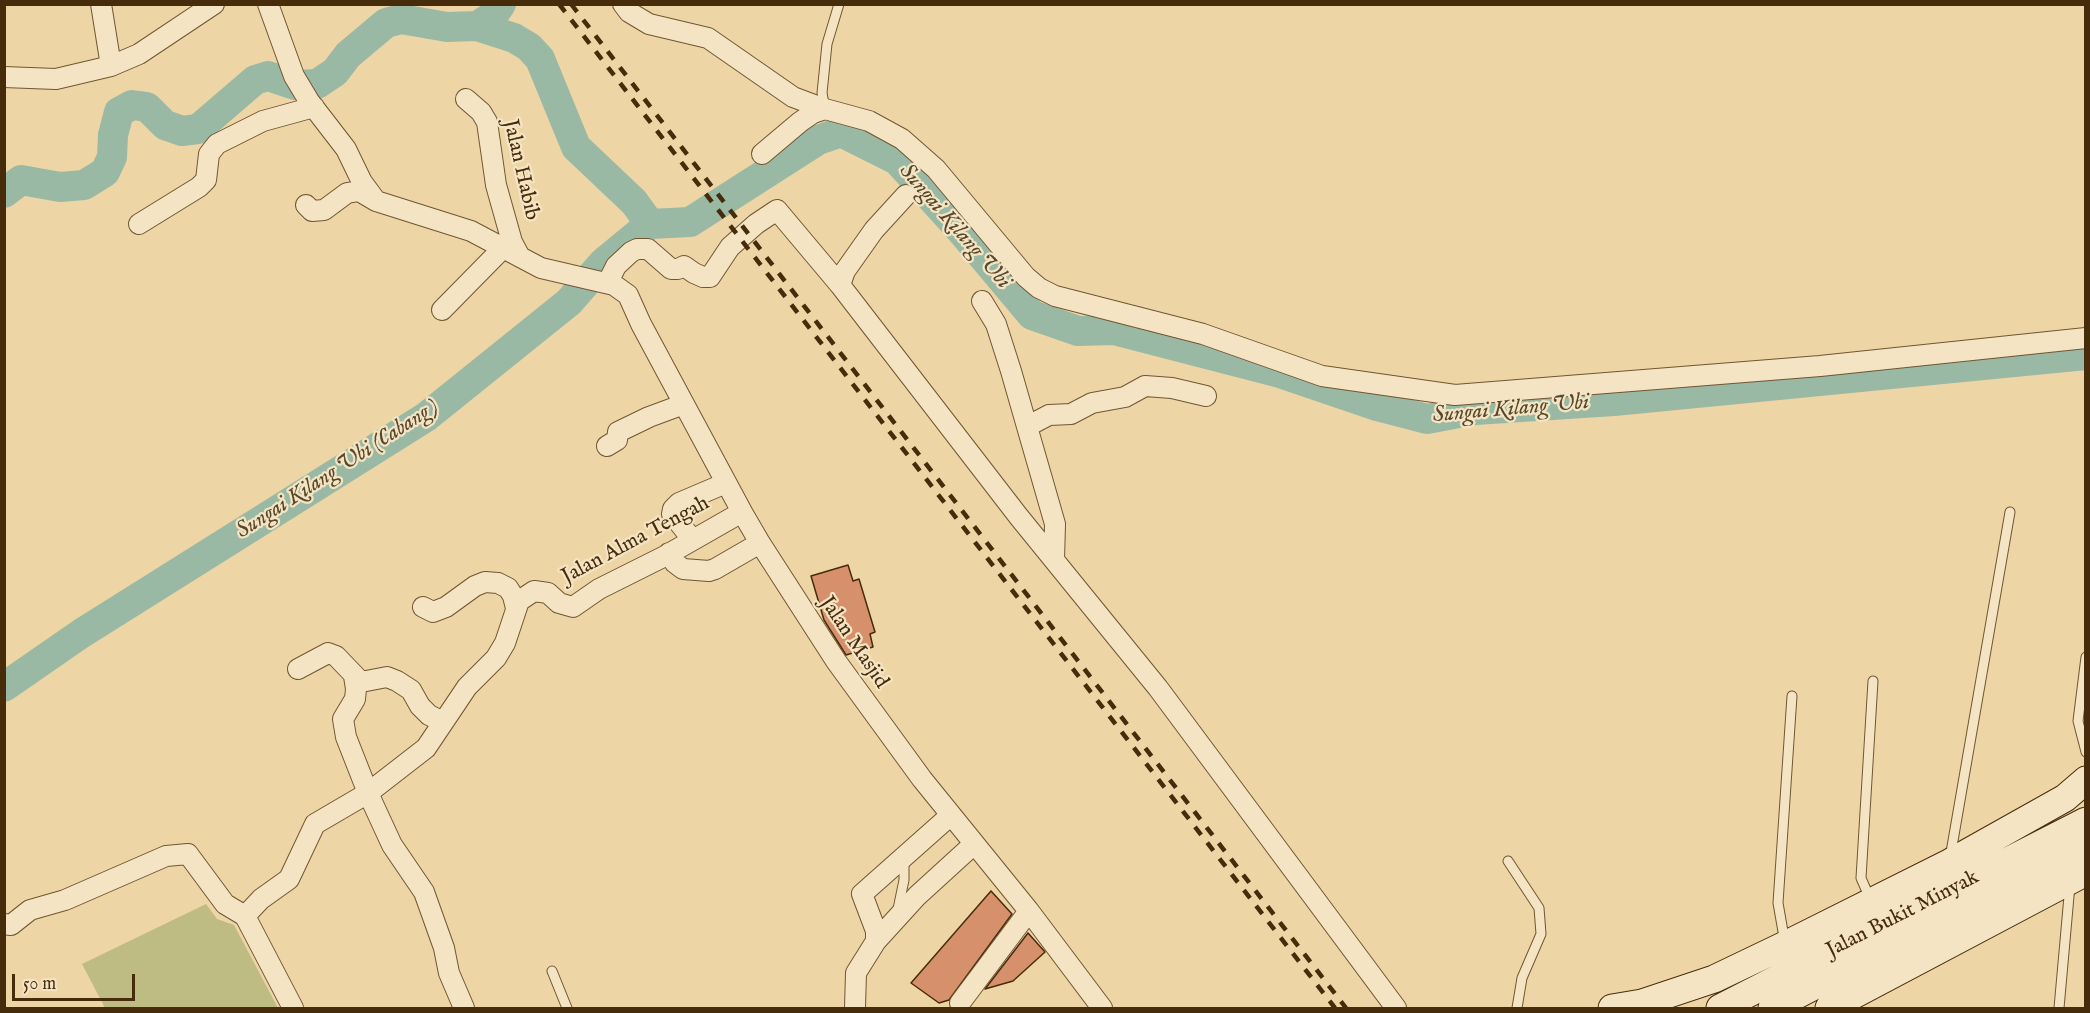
<!DOCTYPE html>
<style>
body{margin:0}
#map{position:relative;width:2090px;height:1013px;overflow:hidden;background:#eed5a5;font-family:"IM FELL English",serif}
canvas{display:block}
.frame{position:absolute;inset:0;border:6px solid #462c0b;pointer-events:none}
.scale{position:absolute;left:12px;top:974px;width:123px;height:27px;box-sizing:border-box;border:3px solid #462c0b;border-top:0;padding-left:8px;font-size:18px;line-height:21px;white-space:nowrap;color:#462c0b;-webkit-text-stroke:4px #f4e4c4;paint-order:stroke}
</style>
<div id="map">
<canvas width="2090" height="1013"></canvas>
<div class="frame"></div>
<div class="scale">50 m</div>
</div>
<script>
const c = document.querySelector('canvas').getContext('2d');
c.lineJoin = 'round';
function paint(path, color) { c.fillStyle = color; c.fill(path, 'evenodd'); }
const toPath = rows => new Path2D(rows.map(r => 'M' + r).join(''));
function trace(path, color, width, dash) { c.strokeStyle = color; c.lineWidth = width; c.lineCap = dash ? 'butt' : 'round'; c.setLineDash(dash || []); c.stroke(path); }
function label(font, color, halo, rows, align = 'center') {
  c.font = font + ' "IM FELL English",serif'; c.lineWidth = 4.5; c.setLineDash([]); c.textBaseline = 'middle'; c.strokeStyle = halo; c.fillStyle = color; for (const [text, x, y, turn = 0] of rows) {
    c.save(); c.translate(x, y); c.rotate((+turn || 0) * Math.PI / 180); c.textAlign = isNaN(turn) ? turn : align; if (halo) c.strokeText(text, 0, 0); c.fillText(text, 0, 0); c.restore();
  }
}
const green = toPath([
 [206,904,217,919,234,925,278,1008,105,1008,82,964]
]);
const river = toPath([
 [477,26,493,16,501,4],
 [4,193,21,180,60,187,84,185,105,172,112,157,113,135,119,112,132,105,147,107,165,125,182,131,198,129,255,80,268,76,295,85,317,84,335,72,348,55,386,23,401,19,447,27,477,26,514,38,529,47,540,59,576,147,634,202,650,224,690,222,818,140,841,132,897,160,964,234,1032,315,1078,331,1114,330,1280,373,1377,406,1427,419,1475,410,1614,401,2086,355],
 [4,687,82,633,426,417,569,302,604,262,650,224]
]);
const building = toPath([
 [848,565,853,581,859,579,875,632,870,634,873,647,846,655,824,620,811,576,848,565],
 [991,891,1012,914,949,1000,939,1003,911,983,991,891],
 [1028,933,1045,952,1013,981,985,989,1028,933]
]);
const service = toPath([
 [825,109,822,93,827,44,839,4],
 [2086,657,2078,721,2086,752],
 [1950,858,2010,512],
 [1508,861,1539,908,1541,934,1522,978,1517,1008],
 [1871,901,1861,878,1873,681],
 [898,909,904,880,904,858],
 [1785,943,1778,903,1792,696],
 [552,971,567,1008],
 [2059,1008,2070,885]
]);
const minor = toPath([
 [101,4,111,66],
 [268,4,294,76,309,101,346,149,362,182,376,201,471,231,541,268,614,285,628,295,641,324,742,512,760,543,836,661,922,779,1029,911,1102,1008],
 [623,4,629,12,649,24,708,38,793,97,825,109,869,121,902,139,936,169,1026,277,1039,288,1055,296,1203,334,1322,376,1455,395,1820,366,2086,338],
 [4,77,56,79,111,66,139,54,214,4],
 [466,99,481,112,487,122,496,185,512,242,520,257],
 [762,154,800,122,813,113,825,109],
 [906,195,874,230,845,271,840,285,1019,517,1158,688,1396,1008],
 [306,205,312,211,324,210,347,193,359,191,376,201],
 [139,224,199,187,206,180,209,154,217,144,263,121,314,107],
 [610,284,611,276,616,266,631,252,637,249,648,249,671,269,678,269,684,266,694,273,703,277,710,277,730,247,756,224,777,210,840,285],
 [982,301,996,324,1011,371,1055,524,1054,560],
 [442,310,503,248],
 [1028,426,1049,415,1071,414,1092,403,1125,397,1145,386,1172,388,1206,396],
 [607,446,617,440,618,432,649,417,684,404],
 [692,539,672,514,673,509,679,503,726,483],
 [669,553,675,563,683,569,709,571,715,569,760,543],
 [423,607,433,612,446,607,475,586,485,582,498,583,508,588,513,596,516,608],
 [298,669,328,653,336,656,361,682,387,677,397,681,411,690,420,706,429,715,443,722],
 [354,676,356,689,355,699,343,719,346,737,368,793,392,845,424,892,444,948,449,973,464,1008],
 [245,916,261,899,289,879,315,824,368,793,426,748,467,687,496,658,505,643,519,601,534,591,548,593,559,603,573,607,599,589,665,556,742,512],
 [4,924,11,925,30,910,65,900,166,856,188,854,225,904,245,916,293,1008],
 [876,941,876,931,862,894,951,815],
 [960,1003,1029,911],
 [855,1008,856,973,876,941,917,896,974,844]
]);
const secondary = toPath([
 [1612,1008,1642,1003,1714,979,1785,945,1949,863,2065,798,2086,780],
 [1720,1008,2086,821],
 [1772,1008,2086,844],
 [1829,1008,2086,872]
]);
const rail = toPath([
 [559,4,1335,1008],
 [571,4,1346,1008]
]);
const streetNames = [
 ["Jalan Habib",520,170,77],
 ["Jalan Alma Tengah",636,541,-28],
 ["Jalan Masjid",853,643,56],
 ["Jalan Bukit Minyak",1903,915,-27]
];
const waterNames = [
 ["Sungai Kilang Ubi",954,227,49],
 ["Sungai Kilang Ubi",1511,410,-5],
 ["Sungai Kilang Ubi (Cabang)",338,470,-33]
];
paint(green, '#bebc83');
trace(river, '#9ab9a4', 30);
paint(building, '#d6916c');
trace(building, '#462c0b', 1.5);
trace(service, '#705632', 11);
trace(minor, '#705632', 22);
trace(secondary, '#462c0b', 29);
trace(service, '#f4e4c4', 9);
trace(minor, '#f4e4c4', 20);
trace(secondary, '#f4e4c4', 27);
trace(rail, '#462c0b', 4.5, [10, 10]);
label('21px', '#462c0b', '#f4e4c4', streetNames);
label('italic 22px', '#57482a', '#f4e4c4', waterNames);
</script>
